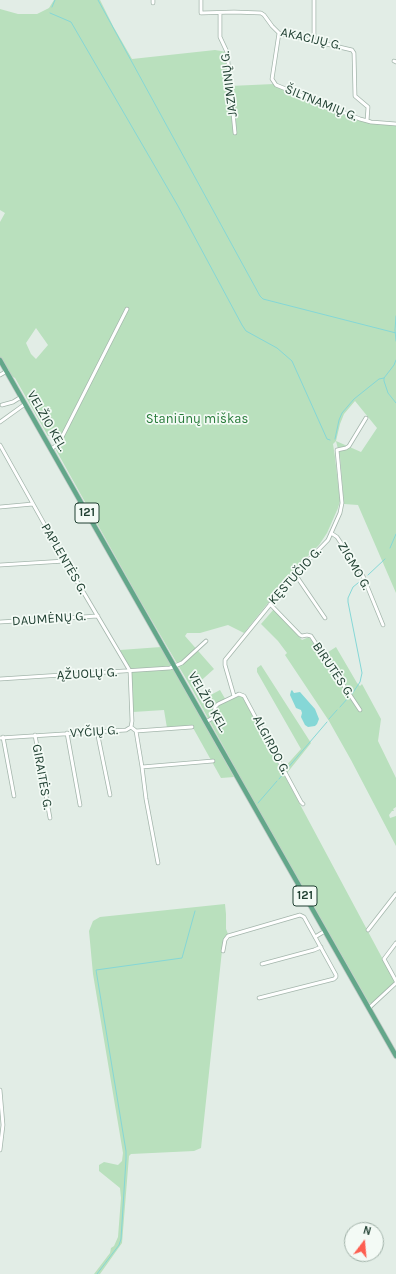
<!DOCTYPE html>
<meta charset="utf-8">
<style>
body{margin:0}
#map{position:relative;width:396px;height:1274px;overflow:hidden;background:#e2ede6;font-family:Karla,sans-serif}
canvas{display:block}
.north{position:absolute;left:344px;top:1222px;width:40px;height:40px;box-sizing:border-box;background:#f3faf5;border:1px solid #9fb0a7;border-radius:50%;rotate:16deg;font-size:11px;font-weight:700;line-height:16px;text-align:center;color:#204032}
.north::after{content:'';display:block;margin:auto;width:14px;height:18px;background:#fd5e50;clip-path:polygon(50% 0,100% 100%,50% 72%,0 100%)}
</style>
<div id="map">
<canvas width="396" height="1274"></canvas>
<div class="north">N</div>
</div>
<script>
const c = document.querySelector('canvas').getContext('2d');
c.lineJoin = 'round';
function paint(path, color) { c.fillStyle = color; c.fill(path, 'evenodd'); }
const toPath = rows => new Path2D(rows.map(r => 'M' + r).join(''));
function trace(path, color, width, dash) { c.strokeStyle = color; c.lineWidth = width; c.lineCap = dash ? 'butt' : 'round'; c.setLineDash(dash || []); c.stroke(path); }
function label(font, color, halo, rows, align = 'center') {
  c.font = font + ' Karla,sans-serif'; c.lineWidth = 3.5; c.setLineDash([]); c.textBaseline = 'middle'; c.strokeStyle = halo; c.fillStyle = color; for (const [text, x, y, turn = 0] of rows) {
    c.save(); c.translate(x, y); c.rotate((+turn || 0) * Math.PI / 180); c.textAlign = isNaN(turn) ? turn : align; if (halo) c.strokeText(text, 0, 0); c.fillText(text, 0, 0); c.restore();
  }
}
const green = toPath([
 [54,0,100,0,113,26,132,59,215,50,227,52,230,86,274,84,367,121,396,124,396,593,358,505,344,504,340,457,336,441,333,444,335,457,340,501,338,508,327,533,319,545,296,568,244,633,228,625,200,633,187,633,185,636,214,669,195,686,205,698,220,690,227,702,236,697,242,696,395,982,373,1003,369,1003,239,775,192,689,138,597,56,450,59,446,52,434,48,436,15,378,8,374,0,360,0,222,5,213,0,210,0,9,18,14,37,14,49,8],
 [36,328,48,345,36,359,31,354,26,343],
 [355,401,377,428,361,452,336,441,340,424,344,414],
 [274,609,302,640,309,637,322,656,336,647,357,683,360,686,362,684,381,719,378,741,396,778,396,807,393,809,394,811,392,811,389,815,390,818,396,816,396,846,351,760,329,721,285,655,287,653,278,641,261,624],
 [161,647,234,777,221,778,192,726,167,728,164,710,133,712,131,670,120,650],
 [261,665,311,743,287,773,284,768,301,749,257,672,257,668],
 [225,904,226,914,226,929,228,934,223,941,201,1148,194,1151,131,1154,129,1156,122,1243,100,1274,94,1274,110,1253,111,1248,114,1246,118,1237,121,1198,120,1188,99,1171,99,1165,104,1162,118,1165,122,1161,123,1153,93,974,89,931,93,921,100,917]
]);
const water = toPath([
 [292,690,294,693,300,692,315,709,319,719,317,724,315,726,308,727,305,725,301,717,302,713,301,710,296,708,290,695,291,691]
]);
const stream = toPath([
 [98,0,260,296,263,299,396,333],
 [52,7,55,0],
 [50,13,71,22,178,206,242,325,246,331,277,348,292,361,327,439,330,440],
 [396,316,395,330,396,341],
 [396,360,394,365,384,378,384,381,388,393,396,403],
 [335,439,339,420,342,413,354,399,379,379,384,378],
 [390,548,396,534],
 [368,575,385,559],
 [352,694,360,682,362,673,348,602,348,598,353,587,363,579],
 [340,707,348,698],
 [329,719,337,710],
 [286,770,327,722],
 [279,779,284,773],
 [258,803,277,781],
 [97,1274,119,1245,121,1239,126,1159,126,1151,96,970,182,958,195,911]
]);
const minor = toPath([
 [201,0,201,13,234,12,261,13,264,15,272,26,279,33,352,50,354,53,355,96,368,107,367,121],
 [153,3,153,0],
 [220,13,220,37,227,52,235,133],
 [279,33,272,79,276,85,360,119,371,122,396,124],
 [314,40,314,0],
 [394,61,396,62],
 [0,375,7,371],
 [2,405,13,402,21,397],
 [0,422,25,404],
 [0,445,65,561,130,671,132,721,131,727,126,730,0,738],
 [51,449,57,445,62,437,127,309],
 [0,507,33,504],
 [331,533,337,537,363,576,383,625],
 [0,565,65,561],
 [295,574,325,618],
 [270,604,300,635,302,636,307,635,311,636,360,710],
 [0,622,98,616],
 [0,679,170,668,182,663,206,641],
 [234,696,225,665,225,660,295,574,328,540,340,513,342,503,337,450,346,448,349,446,366,418],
 [206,722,214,717,215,707,218,704,239,694,244,696,301,802,303,804],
 [131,727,136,731,192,727],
 [97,731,110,795],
 [136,731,142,767,146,799,158,863],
 [67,733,80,805],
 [35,735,50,818],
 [3,737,14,796],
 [142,767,213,761],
 [368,930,396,894],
 [315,937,325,931],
 [396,943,384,959,396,981],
 [223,951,225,940,228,936,300,915,304,917,336,975,336,977,334,979,259,998],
 [262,964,314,950,321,947],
 [369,1008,396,983],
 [0,1090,3,1125,0,1150]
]);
const primary = toPath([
 [0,360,396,1056]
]);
const shields = [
 [87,513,24],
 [305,896,24]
];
const shieldNames = [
 ["121",87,513],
 ["121",305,896]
];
const streetNames = [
 ["AKACIJŲ G.",311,39,13],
 ["JAZMINŲ G.",229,84,-97],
 ["ŠILTNAMIŲ G.",321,103,22],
 ["VELŽIO KEL.",47,421,60],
 ["PAPLENTĖS G.",64,559,60],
 ["ZIGMO G.",354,566,60],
 ["KĘSTUČIO G.",295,576,-48],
 ["DAUMĖNŲ G.",49,619,-4],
 ["BIRUTĖS G.",333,670,56],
 ["ĄŽUOLŲ G.",87,674,-3],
 ["VELŽIO KEL.",208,702,60],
 ["VYČIŲ G.",94,732,-4],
 ["ALGIRDO G.",271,745,62],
 ["GIRAITĖS G.",42,777,80]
];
const parkNames = [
 ["Staniūnų miškas",197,419]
];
paint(green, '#b9e0bd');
paint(water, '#85d7d6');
trace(stream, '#85d7d6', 1);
trace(minor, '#a4b6ac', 4.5);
trace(primary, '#c1cac6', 6);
trace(minor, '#fff', 3);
trace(primary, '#63a78a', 4.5);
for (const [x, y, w] of shields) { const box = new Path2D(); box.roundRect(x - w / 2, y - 10, w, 20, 3); c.fillStyle = '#f3faf5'; c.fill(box); trace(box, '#204032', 1); }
label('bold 12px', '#204032', null, shieldNames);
label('13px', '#204032', '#f3faf5', streetNames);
label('13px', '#277b39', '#f3faf5', parkNames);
</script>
